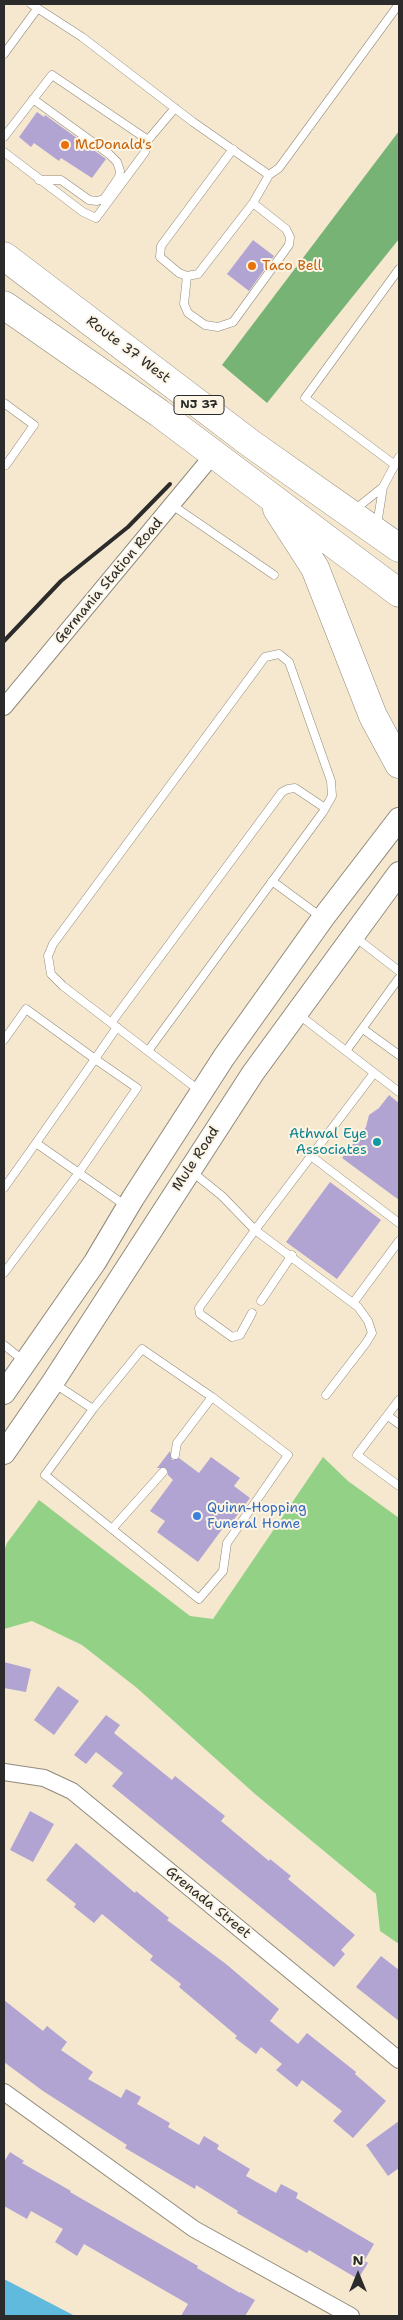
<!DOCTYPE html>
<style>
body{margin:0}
#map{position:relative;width:403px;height:2320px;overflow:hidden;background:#f5e8ce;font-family:"Shantell Sans",sans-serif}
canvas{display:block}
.frame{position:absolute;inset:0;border:5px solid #2b2b2b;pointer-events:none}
.north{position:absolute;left:333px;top:2250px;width:50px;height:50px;-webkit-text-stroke:4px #fcf5e5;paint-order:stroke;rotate:0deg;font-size:14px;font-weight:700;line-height:20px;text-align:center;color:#2b2b2b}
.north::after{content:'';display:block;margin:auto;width:18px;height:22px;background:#2b2b2b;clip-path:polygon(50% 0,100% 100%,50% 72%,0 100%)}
</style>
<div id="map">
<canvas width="403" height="2320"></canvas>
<div class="frame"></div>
<div class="north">N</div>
</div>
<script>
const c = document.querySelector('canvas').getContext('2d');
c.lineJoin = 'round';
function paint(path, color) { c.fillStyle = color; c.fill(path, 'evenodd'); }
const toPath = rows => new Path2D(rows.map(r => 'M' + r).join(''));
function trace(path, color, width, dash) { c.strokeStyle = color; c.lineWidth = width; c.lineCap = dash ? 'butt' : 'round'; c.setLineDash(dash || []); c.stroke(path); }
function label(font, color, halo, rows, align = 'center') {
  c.font = font + ' "Shantell Sans",sans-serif'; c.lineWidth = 4; c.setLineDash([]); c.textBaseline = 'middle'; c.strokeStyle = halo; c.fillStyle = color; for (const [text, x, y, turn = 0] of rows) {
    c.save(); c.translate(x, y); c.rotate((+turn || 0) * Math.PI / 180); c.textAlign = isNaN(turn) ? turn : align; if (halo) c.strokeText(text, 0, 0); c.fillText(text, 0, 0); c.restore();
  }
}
const green = toPath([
 [323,1457,348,1481,399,1518,399,1944,380,1931,376,1894,255,1794,137,1688,82,1645,32,1621,4,1629,4,1551,7,1543,39,1500,190,1616,213,1619]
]);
const forest = toPath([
 [399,131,399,239,267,403,222,365]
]);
const water = toPath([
 [4,2279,75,2316,4,2316]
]);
const building = toPath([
 [37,112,44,117,45,115,106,159,92,178,61,158,59,161,34,143,31,147,19,137],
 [253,240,274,256,249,291,227,274],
 [389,1095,399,1103,399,1200,342,1158,366,1127,369,1115,379,1108],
 [330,1182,381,1220,337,1279,286,1242],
 [170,1451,172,1460,179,1458,199,1473,211,1457,240,1478,234,1486,250,1498,229,1526,226,1524,198,1562,157,1532,165,1521,150,1511,173,1480,168,1475,166,1468,157,1468],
 [4,1662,31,1669,26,1692,4,1688],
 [58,1686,79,1701,54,1735,34,1720],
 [106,1715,120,1725,114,1733,172,1780,175,1776,225,1816,221,1821,269,1861,270,1859,291,1876,288,1879,355,1935,341,1950,345,1954,334,1967,112,1786,123,1773,96,1752,86,1764,74,1755],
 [30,1811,54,1824,33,1862,10,1850],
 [76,1843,135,1893,136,1891,169,1918,167,1920,226,1964,279,2009,270,2021,298,2044,307,2033,356,2072,355,2074,386,2101,353,2138,333,2121,342,2111,302,2080,297,2087,276,2070,282,2064,261,2047,256,2054,235,2038,237,2036,179,1987,181,1984,150,1960,153,1956,102,1914,94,1923,74,1907,76,1904,46,1880],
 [381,1956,399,1970,399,2021,356,1987],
 [4,2000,43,2031,47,2026,67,2042,61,2050,93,2072,88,2079,121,2098,126,2089,141,2097,137,2104,170,2123,168,2127,199,2145,204,2136,219,2145,217,2149,250,2169,246,2176,276,2193,281,2184,298,2193,296,2198,374,2244,364,2261,368,2263,358,2279,309,2250,307,2253,237,2213,238,2211,196,2185,195,2189,125,2148,127,2145,43,2091,4,2062],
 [399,2121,399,2168,388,2176,366,2145],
 [10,2152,24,2161,22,2163,71,2191,70,2192,198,2266,197,2268,240,2293,240,2292,255,2300,245,2316,181,2316,188,2304,84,2244,77,2256,55,2242,63,2229,31,2211,27,2219,4,2206,4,2162]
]);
const lane = toPath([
 [31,4,82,37,193,122,269,175,279,168,399,4],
 [4,54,37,9],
 [33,99,109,154,117,162,120,171,119,177,104,199,97,201,89,200,61,180,39,180],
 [4,137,52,75,148,140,175,108],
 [233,149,161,246,160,257,179,273,187,276,198,274,253,203,269,175],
 [4,152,83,212,96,218,145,152,148,140],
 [187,276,184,304,188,313,205,325,218,327,233,322,289,245,290,237,286,229,253,203],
 [4,403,34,425,6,465],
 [395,465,305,398,399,269],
 [172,505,274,575],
 [353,511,383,487],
 [377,525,383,487,399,457],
 [272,881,321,917],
 [355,937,399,971],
 [298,1014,399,1092],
 [111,1023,282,792,288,789,295,788,325,808],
 [363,1029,399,1055],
 [4,1040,26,1009,95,1059,36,1143,126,1206],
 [148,1051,323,812,332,796,331,781,289,662,279,654,265,657,53,944,48,956,51,974,63,986,200,1091],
 [346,1051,399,978],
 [311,1156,399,1223],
 [191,1171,222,1196,255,1230,358,1307,368,1321,372,1333,366,1343,326,1395],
 [4,1188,36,1143],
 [4,1273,78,1174,137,1088,95,1059,117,1027],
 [261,1301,292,1255],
 [353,1303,399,1241],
 [252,1313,240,1335,232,1337,200,1314,199,1308,255,1230,374,1073],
 [4,1345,24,1361],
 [55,1384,93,1409],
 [399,1400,357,1455,399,1486],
 [388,1416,399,1424],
 [175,1455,177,1443,212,1397,142,1349,93,1409,45,1475,199,1599,223,1571,227,1543,288,1455,212,1397],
 [112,1529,163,1472]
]);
const street = toPath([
 [4,707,213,455],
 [4,1772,44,1778,72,1791,399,2060],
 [4,2092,194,2229,351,2316]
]);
const secondary = toPath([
 [4,1393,95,1262,133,1198,224,1057,323,918,399,819],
 [4,1453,53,1382,253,1073,399,873]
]);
const highway = toPath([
 [4,256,250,443,399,548],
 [4,305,159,413,399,593],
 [277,509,315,568,373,716,399,764]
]);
const rail = toPath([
 [4,641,61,581,128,527,170,484]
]);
const markers = [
 [65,145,5,"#e8710a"],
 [252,266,5,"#e8710a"],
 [377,1142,5,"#0f9aa8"],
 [197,1516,5,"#3f7fe0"]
];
const shields = [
 [199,405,50]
];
const shieldNames = [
 ["NJ 37",199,405]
];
const foodNames = [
 ["McDonald's",75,145],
 ["Taco Bell",262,266]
];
const streetNames = [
 ["Route 37 West",128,350,37],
 ["Germania Station Road",109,581,-50],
 ["Mule Road",196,1159,-57],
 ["Grenada Street",208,1903,39]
];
const cultureNames = [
 ["Athwal Eye",367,1134],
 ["Associates",367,1150]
];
const shopNames = [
 ["Quinn-Hopping",207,1508],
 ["Funeral Home",207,1524]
];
paint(green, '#93d187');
paint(forest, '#76b374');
paint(water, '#5fbadd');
paint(building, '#b1a4d3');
trace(lane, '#908a7c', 9);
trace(street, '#908a7c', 18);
trace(secondary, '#908a7c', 24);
trace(highway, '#908a7c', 29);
trace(lane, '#fff', 8);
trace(street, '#fff', 16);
trace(secondary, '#fff', 22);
trace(highway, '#fff', 28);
trace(rail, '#2b2b2b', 4);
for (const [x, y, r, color] of markers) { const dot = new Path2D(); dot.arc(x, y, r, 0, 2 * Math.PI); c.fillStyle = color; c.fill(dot); trace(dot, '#fcf5e5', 2); }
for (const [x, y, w] of shields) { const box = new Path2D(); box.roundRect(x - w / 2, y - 9.5, w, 19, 4); c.fillStyle = '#fcf5e5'; c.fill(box); trace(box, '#2b2b2b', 1); }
label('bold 12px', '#2b2b2b', null, shieldNames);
label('14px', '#c56008', '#fcf5e5', foodNames, 'left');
label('14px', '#2b2b2b', '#fcf5e5', streetNames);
label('14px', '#0d838f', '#fcf5e5', cultureNames, 'right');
label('14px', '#366cbe', '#fcf5e5', shopNames, 'left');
</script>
